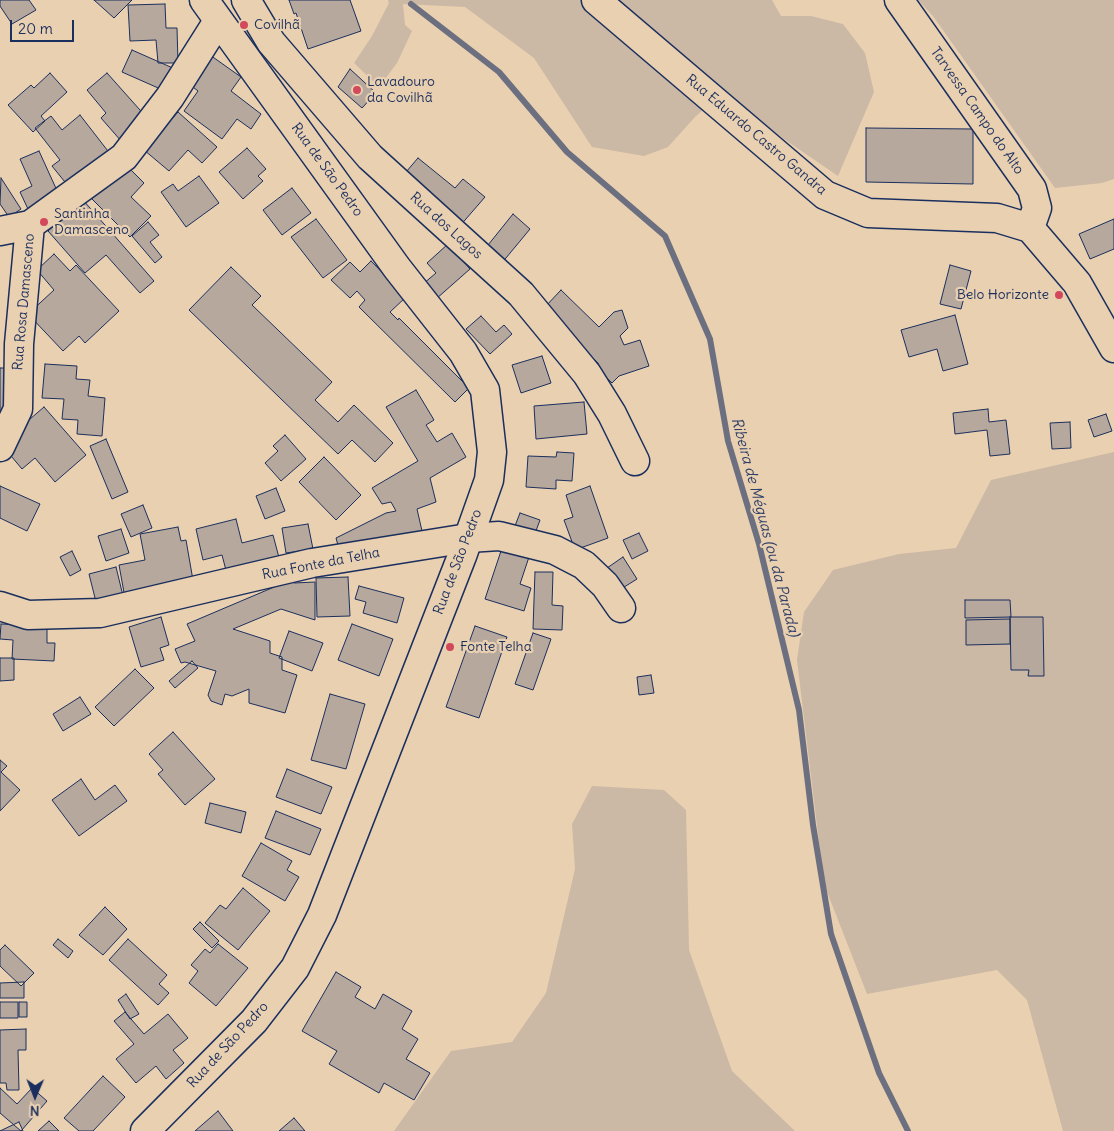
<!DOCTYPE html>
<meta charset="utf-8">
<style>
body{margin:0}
#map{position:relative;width:1114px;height:1131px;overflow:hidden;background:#e9d0b1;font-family:Delius,sans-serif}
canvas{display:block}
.north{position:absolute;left:10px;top:1071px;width:50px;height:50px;-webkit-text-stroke:4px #e9d0b1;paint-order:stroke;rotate:181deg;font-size:14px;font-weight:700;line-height:20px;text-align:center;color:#1b2f5e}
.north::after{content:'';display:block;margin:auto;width:18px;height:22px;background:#1b2f5e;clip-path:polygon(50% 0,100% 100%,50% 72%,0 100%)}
.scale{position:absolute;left:10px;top:20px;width:64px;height:22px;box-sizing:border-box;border:2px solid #1b2f5e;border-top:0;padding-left:6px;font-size:15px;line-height:18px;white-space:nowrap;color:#1b2f5e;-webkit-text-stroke:4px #e9d0b1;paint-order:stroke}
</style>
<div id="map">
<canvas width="1114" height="1131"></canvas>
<div class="north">N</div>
<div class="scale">20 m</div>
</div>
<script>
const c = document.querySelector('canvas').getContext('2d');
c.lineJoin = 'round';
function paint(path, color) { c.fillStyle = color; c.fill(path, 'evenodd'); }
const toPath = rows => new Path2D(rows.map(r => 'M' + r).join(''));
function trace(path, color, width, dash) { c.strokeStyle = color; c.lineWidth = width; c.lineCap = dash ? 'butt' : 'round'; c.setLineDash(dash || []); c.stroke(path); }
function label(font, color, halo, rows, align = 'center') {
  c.font = font + ' Delius,sans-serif'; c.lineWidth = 4.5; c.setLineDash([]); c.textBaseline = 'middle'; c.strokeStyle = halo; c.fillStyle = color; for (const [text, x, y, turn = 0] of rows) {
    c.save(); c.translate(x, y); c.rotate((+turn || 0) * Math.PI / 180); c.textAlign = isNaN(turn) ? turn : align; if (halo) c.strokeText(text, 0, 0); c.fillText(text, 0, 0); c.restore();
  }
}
const green = toPath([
 [388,0,772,0,781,16,811,16,843,24,865,53,874,92,838,176,784,139,724,91,695,117,668,147,644,156,592,147,534,58,465,7,403,4,405,25,412,31,397,63,379,87,354,63,372,36,389,3],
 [918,0,1114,0,1114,179,1102,183,1055,188,933,16],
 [1114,452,1114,1131,1063,1131,1027,1000,997,970,867,994,824,884,797,660,804,612,833,570,899,554,956,548,991,480],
 [592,786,664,790,686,810,689,950,732,1071,795,1131,394,1131,451,1051,512,1042,546,993,575,869,572,824]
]);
const stream = toPath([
 [411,4,499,72,567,152,665,236,710,339,728,441,759,544,799,710,813,825,831,934,879,1073,908,1131]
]);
const building = toPath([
 [0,0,29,0,36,10,12,24,0,6,0,0],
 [94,0,132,0,114,18,94,0],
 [289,0,350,0,361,31,308,49,296,13,294,14,289,0],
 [165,4,166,28,177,28,178,63,158,63,156,40,130,41,128,5,165,4],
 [132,50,175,69,165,91,122,72,132,50],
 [210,55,241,77,231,91,261,114,251,129,237,119,222,139,184,111,198,91,189,84,210,55],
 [350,69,376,93,362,108,338,87,350,69],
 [50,73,67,92,41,116,45,121,33,132,8,105,31,85,34,88,50,73],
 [107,73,148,119,122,142,101,118,106,113,87,90,107,73],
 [178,112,217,147,202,163,188,150,169,171,144,150,178,112],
 [80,115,111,155,69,187,52,166,60,160,35,128,51,116,62,130,80,115],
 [866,128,973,129,973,184,866,182,866,128],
 [247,148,266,169,258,176,263,181,243,199,219,172,247,148],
 [39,151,59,195,28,209,20,192,32,186,20,159,39,151],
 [418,158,455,188,463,179,485,197,459,227,400,179,418,158],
 [125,164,144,183,131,197,151,216,130,237,91,198,125,164],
 [199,176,219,203,186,227,161,192,173,184,178,191,199,176],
 [1,178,21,209,9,217,0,204,1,178],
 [292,188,311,213,282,235,263,210,292,188],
 [83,200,154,281,140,293,106,255,85,273,48,231,83,200],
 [513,214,530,229,501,264,484,250,513,214],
 [316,219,347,260,323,278,291,237,316,219],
 [1114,219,1114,249,1090,259,1079,234,1114,219],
 [148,222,159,235,150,242,162,257,155,263,132,236,148,222],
 [448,244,470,269,436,299,423,284,436,273,427,263,448,244],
 [54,254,70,271,76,265,119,311,85,343,79,336,63,351,28,314,54,290,37,270,54,254],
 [371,261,406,297,390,312,398,320,399,318,469,388,455,402,359,307,365,300,357,291,350,298,331,280,350,262,360,272,371,261],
 [950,265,971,271,961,309,940,304,950,265],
 [231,267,261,296,252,305,332,382,315,400,338,422,354,405,393,443,375,462,352,440,338,454,189,310,231,267],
 [561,290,599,327,614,312,622,310,628,328,620,336,624,345,640,340,649,366,619,376,612,383,602,373,598,363,547,312,545,307,561,290],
 [955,315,968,364,943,371,937,349,909,357,901,330,955,315],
 [481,316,496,332,504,325,512,334,490,354,466,329,481,316],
 [542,356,551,383,521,393,512,365,542,356],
 [45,364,77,366,76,379,90,380,88,396,105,398,102,436,77,434,78,420,62,419,64,399,42,398,45,364],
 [0,368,11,368,9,412,0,411,0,368],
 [416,390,434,420,426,425,437,442,452,433,466,457,430,478,436,502,417,509,422,531,339,549,336,538,386,513,396,511,391,502,382,504,372,488,418,461,386,407,416,390],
 [584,402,587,434,536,439,534,406,584,402],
 [44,407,86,455,55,482,35,458,22,469,1,444,44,407],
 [988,409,989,422,1006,420,1010,454,990,456,987,430,955,434,953,413,988,409],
 [1106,414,1112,431,1094,437,1088,420,1106,414],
 [1070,422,1071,448,1052,449,1050,423,1070,422],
 [285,435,306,459,281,481,265,463,278,451,273,446,285,435],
 [106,439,128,492,112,499,90,446,106,439],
 [557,452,574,453,572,481,556,480,556,489,526,487,528,456,556,457,557,452],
 [324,457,361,495,336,520,299,482,324,457],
 [0,486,40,504,27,531,0,518,0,486],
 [590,486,608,538,575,550,564,520,573,517,566,495,590,486],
 [276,488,285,511,265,519,256,496,276,488],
 [143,505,152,528,131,537,121,514,143,505],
 [520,513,540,520,533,539,513,531,520,513],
 [236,519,242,543,273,535,281,565,228,578,222,555,203,560,196,529,236,519],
 [308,524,313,549,286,553,282,528,308,524],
 [178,527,181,541,186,540,194,586,125,598,119,565,145,560,140,534,178,527],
 [121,529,129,553,106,561,98,536,121,529],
 [639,533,648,551,632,559,623,540,639,533],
 [503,545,530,554,520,584,531,588,524,611,485,599,503,545],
 [72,551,81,570,70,576,60,557,72,551],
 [623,557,637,579,621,589,607,568,623,557],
 [116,567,124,600,97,606,89,574,116,567],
 [535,572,553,572,552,605,563,606,562,630,533,629,535,572],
 [348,577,350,616,317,617,316,578,348,577],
 [293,579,294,583,315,582,315,620,281,609,233,629,270,641,270,653,282,657,282,670,297,675,285,713,249,703,249,689,232,696,225,694,222,705,211,701,208,695,216,671,185,662,181,663,175,649,195,641,187,624,293,579],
 [359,586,404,598,397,623,363,613,366,602,355,599,359,586],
 [965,600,1010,600,1011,617,965,618,965,600],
 [161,617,169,645,160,648,164,660,141,667,129,627,161,617],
 [1010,617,1043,617,1044,676,1028,676,1029,670,1011,670,1010,617],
 [1010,619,1010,644,966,645,966,620,1010,619],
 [1,624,47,626,47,643,55,643,54,661,12,659,13,640,0,639,1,624],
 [352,624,393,639,379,676,338,660,352,624],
 [475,626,507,637,479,718,446,707,475,626],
 [289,631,323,643,312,671,279,658,289,631],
 [533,633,551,639,533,690,515,684,533,633],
 [0,658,14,658,14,680,0,681,0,658],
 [192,661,198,668,175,688,169,681,192,661],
 [135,669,154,688,114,726,95,707,135,669],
 [651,675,654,693,639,695,637,677,651,675],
 [330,694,365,704,346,769,311,760,330,694],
 [80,697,91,714,63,731,53,714,80,697],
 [173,732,215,779,185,805,158,774,163,770,149,754,173,732],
 [0,760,7,766,1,772,20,790,0,811,0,760],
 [287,769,332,787,321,814,276,797,287,769],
 [81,779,95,800,115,785,127,801,79,836,52,800,81,779],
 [210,803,246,812,241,833,205,823,210,803],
 [276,811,321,829,310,855,265,838,276,811],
 [261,843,292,861,287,870,299,877,285,901,242,876,261,843],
 [243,888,270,911,238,950,205,923,220,905,226,909,243,888],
 [105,907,127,929,103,955,79,935,105,907],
 [200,922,219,941,212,948,193,929,200,922],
 [58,939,73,951,68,958,53,945,58,939],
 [128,939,167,975,159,984,169,993,158,1005,109,960,128,939],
 [218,944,248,968,216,1006,189,983,198,971,191,965,205,949,210,953,218,944],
 [5,945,34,973,21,986,0,966,0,950,5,945],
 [336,972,361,987,355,997,375,1009,383,994,412,1011,402,1029,418,1039,406,1059,430,1073,414,1100,384,1083,379,1093,329,1064,337,1051,302,1031,336,972],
 [24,982,24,998,0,998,0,983,24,982],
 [126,994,139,1014,130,1019,118,1000,126,994],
 [0,1002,18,1002,18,1018,0,1018,0,1002],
 [19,1002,27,1002,27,1017,19,1017,19,1002],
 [125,1012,144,1034,168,1014,188,1038,173,1050,184,1063,166,1079,156,1066,136,1083,116,1059,134,1044,114,1021,125,1012],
 [26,1029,26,1050,18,1050,19,1090,7,1090,6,1083,0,1083,0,1030,26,1029],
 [103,1076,125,1097,93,1131,79,1131,64,1118,103,1076],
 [0,1088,17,1104,32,1088,47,1101,21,1131,0,1113,0,1088],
 [218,1111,233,1131,195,1131,218,1111],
 [294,1118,305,1131,279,1131,294,1118],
 [49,1121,59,1131,38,1131,49,1121],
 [19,1122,23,1131,0,1131,19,1122]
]);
const minor = toPath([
 [246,0,271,42,370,157,521,294,587,374,612,414,635,461],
 [596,0,825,195,868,213,997,218,1030,228,1077,283,1114,348],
 [899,0,1032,189,1037,208,1030,228],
 [0,231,30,225,124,157,170,97,218,21],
 [0,447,18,409,19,344,30,225],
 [0,606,28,615,100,613,312,563,468,538,499,536,555,550,584,565,605,585,621,608]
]);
const major = toPath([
 [145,1131,254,1021,295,968,322,915,462,556,489,480,492,452,485,390,463,352,397,268,204,0]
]);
const markers = [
 [244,25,5,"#d1495b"],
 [357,90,5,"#d1495b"],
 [44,222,5,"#d1495b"],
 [1059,295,5,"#d1495b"],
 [450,647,5,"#d1495b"]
];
const poiNames = [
 ["Covilhã",254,25],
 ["Lavadouro",367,82],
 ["da Covilhã",367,98],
 ["Santinha",54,214],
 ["Damasceno",54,230],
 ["Belo Horizonte",1049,295,"right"],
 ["Fonte Telha",460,647]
];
const streetNames = [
 ["Tarvessa Campo do Alto",977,111,55],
 ["Rua Eduardo Castro Gandra",756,135,40],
 ["Rua de São Pedro",327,170,54],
 ["Rua dos Lagos",446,226,42],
 ["Rua Rosa Damasceno",24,302,-85],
 ["Rua de São Pedro",458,562,-69],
 ["Rua Fonte da Telha",321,564,-11],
 ["Rua de São Pedro",228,1045,-47]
];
const waterNames = [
 ["Ribeira de Méguas (ou da Parada)",765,527,75]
];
paint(green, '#cbb8a5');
trace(stream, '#6c6f7f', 6);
paint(building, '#b6a89c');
trace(building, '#1b2f5e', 1);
trace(minor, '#1b2f5e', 31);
trace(major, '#1b2f5e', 31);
trace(minor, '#e9d0b1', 28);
trace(major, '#e9d0b1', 28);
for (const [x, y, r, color] of markers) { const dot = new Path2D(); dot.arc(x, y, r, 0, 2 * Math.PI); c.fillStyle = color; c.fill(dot); trace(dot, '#e9d0b1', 2); }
label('14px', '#1b2f5e', '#e9d0b1', poiNames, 'left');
label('14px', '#1b2f5e', '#e9d0b1', streetNames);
label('italic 15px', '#2f3f66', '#e9d0b1', waterNames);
</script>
